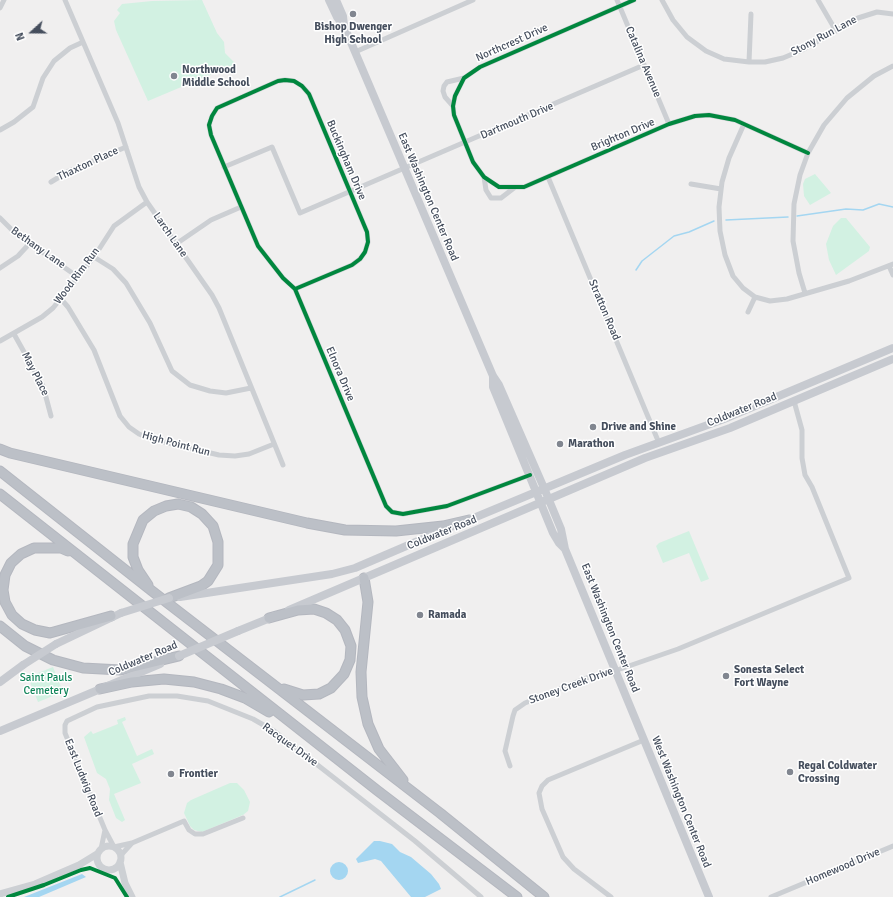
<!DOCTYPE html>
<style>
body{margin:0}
#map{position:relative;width:893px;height:897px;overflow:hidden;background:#f0efef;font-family:Signika,sans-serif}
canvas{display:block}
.north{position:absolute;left:12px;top:12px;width:40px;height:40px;-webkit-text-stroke:3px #fff;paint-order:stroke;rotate:249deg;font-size:11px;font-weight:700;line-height:16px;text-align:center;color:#454e5d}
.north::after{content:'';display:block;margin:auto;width:14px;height:18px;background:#454e5d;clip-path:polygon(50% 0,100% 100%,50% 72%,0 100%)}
</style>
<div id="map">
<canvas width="893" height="897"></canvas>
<div class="north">N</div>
</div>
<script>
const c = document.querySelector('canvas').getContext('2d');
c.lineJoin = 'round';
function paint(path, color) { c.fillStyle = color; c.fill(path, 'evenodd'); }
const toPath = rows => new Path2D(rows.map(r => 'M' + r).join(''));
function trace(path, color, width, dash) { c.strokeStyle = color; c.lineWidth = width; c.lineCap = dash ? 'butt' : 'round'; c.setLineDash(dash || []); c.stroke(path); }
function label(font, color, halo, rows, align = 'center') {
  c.font = font + ' Signika,sans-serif'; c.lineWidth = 3; c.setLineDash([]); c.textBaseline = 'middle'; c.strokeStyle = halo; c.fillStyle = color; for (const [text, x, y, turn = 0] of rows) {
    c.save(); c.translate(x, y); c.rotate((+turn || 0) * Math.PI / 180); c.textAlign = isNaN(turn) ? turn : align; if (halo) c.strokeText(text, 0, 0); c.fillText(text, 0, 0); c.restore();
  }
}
const green = toPath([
 [202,0,217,33,224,42,225,53,236,64,148,101,116,30,114,21,120,13,117,10,122,4,152,1],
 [815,174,831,193,810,205,804,196,803,184,805,179],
 [841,218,846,218,870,247,869,251,836,275,829,260,826,244,833,226],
 [689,531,709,579,701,582,689,553,663,563,656,546,659,543],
 [53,667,63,692,38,702,28,677],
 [125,717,126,720,122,722,137,756,152,749,154,754,132,764,141,783,114,794,125,820,122,822,116,818,109,800,110,789,106,779,97,773,84,737,91,731,93,734,118,724,117,720],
 [230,783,237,783,244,790,250,802,248,811,243,815,202,832,194,830,190,826,184,813,187,803,191,800]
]);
const water = toPath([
 [374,841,380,841,392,844,400,852,411,857,431,874,439,884,441,889,425,897,411,897,381,861,375,859,358,863,356,859],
 '330 871a9 9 0 1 1 18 0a9 9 0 1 1-18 0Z',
 [82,874,86,877,39,897,24,897]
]);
const stream = toPath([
 [797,216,846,209,863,210,879,204,893,207],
 [726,220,788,217],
 [636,270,642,261,674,236,689,232,714,221],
 [280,897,315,880]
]);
const street = toPath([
 [65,0,118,123,139,187,147,202,212,295,219,308,283,465],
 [617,0,669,124],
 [634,0,480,67,464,78,455,96,453,106,454,115,473,162,484,177,499,187,524,187,669,124,695,116,709,115,735,120,808,153],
 [662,0,673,20,687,37,706,51,724,59,749,62,765,62,783,58,802,50,858,18,877,12,893,14],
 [818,0,836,31],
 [0,8,4,0],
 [355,52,473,0],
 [749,62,751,14],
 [453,106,445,97,443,91,444,86,447,82,464,78],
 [744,124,729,158,722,182,719,207,720,231,725,255,733,276,743,288,755,297,770,301,787,299,849,281,893,264],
 [0,130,14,122,33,107,43,78,54,61,70,48,83,42],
 [224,167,272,147,300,213,644,65],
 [484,177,486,190,491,198,501,198,514,188],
 [548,177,659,443],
 [51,182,69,171,126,147],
 [691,184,721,189],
 [0,218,15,233,78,277],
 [176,244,211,220,241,207],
 [94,257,113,269,126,283,150,323,172,371,190,385,210,391,226,393,251,388],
 [889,266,893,275],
 [0,268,18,256,30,243],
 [295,289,352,265,360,259,365,252,368,242,367,232,309,94,302,86,294,81,285,80,278,81,217,108,212,116,209,125,211,135,258,246,283,278,295,289,386,506,392,512,403,514,447,506,530,475],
 [805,293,799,273,793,241,794,204,800,175,808,153,824,125,847,98,874,76,893,66],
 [61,299,68,307,94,350,120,416,129,427,139,434,151,439,219,455,235,456,249,454,274,444],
 [748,312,755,297],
 [14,334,43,386,51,416],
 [0,341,42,317,53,308,94,257,114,226,147,202],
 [510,766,505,751,513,716,515,710,525,703,594,675,597,677,678,649,849,578,812,487,805,475,802,458,802,430,794,401],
 [105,830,65,733,65,725,67,721,97,707,149,696,177,696,208,701,253,719,274,731,415,841,481,897],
 [132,843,184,821,189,830,195,834,203,834,243,818],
 [101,849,105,830,114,847,132,843,122,854,121,858],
 [611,897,574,869,563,857,542,809,539,793,542,786,548,780,644,740],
 [771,897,893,846]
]);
const secondary = toPath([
 '97 858a12 12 0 1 1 24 0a12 12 0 1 1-24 0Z',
 [120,862,125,883,132,897],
 [0,894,35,884,79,865,97,854]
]);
const primary = toPath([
 [329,0,337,17,344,26,493,376,499,385,544,488,561,529,565,549,709,897],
 [336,0,343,16,344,26],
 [493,376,493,387,553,533,559,543,565,549],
 [464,522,625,455,724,419,893,348],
 [180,597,332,574,355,568,453,526],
 [289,610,645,458,730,428,893,359],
 [238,631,275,616],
 [56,644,121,613],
 [0,682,23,665],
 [0,731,160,664]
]);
const highway = toPath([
 [0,449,10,453,307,523,345,530,396,531,443,526,469,520],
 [0,471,152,591,440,813,544,897],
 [0,494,378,791,517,897],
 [68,551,61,548,34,548,21,554,11,563,5,575,3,590,5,602,12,615,22,624,35,630,50,633,111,616],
 [364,578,368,602,361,672,362,697,368,724,379,749,403,780],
 [148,585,138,570,133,557,133,544,143,520,154,511,166,506,178,504,191,507,202,514,213,526,218,542,218,565,208,581,201,586,169,598],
 [269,618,298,610,314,609,326,613,337,620,345,630,351,646,350,660,344,674,331,688,319,694,303,695,284,689],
 [0,626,25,646,53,660,83,668,121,670,179,656],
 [100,689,132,682,164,679,194,682,221,689,245,698,269,712]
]);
const primaryBridge = toPath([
 [121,613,169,598],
 [179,656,238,631],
 [23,665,56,644]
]);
const cycleway = toPath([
 [634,0,480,67,464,78,455,96,453,106,454,115,473,162,484,177,499,187,524,187,669,124,695,116,709,115,735,120,808,153],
 [295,289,352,265,360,259,365,252,368,242,367,232,309,94,302,86,294,81,285,80,278,81,217,108,212,116,209,125,211,135,258,246,283,278,295,289,386,506,392,512,403,514,447,506,530,475],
 [8,897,44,885,81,870,90,868,115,878,127,897]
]);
const markers = [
 [353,14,4,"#818690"],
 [174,76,4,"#818690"],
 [593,427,4,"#818690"],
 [560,444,4,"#818690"],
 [420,615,4,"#818690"],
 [726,676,4,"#818690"],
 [790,772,4,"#818690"],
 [171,774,4,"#818690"]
];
const poiNames = [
 ["Bishop Dwenger",353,27,"center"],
 ["High School",353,40,"center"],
 ["Northwood",182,70],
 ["Middle School",182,83],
 ["Drive and Shine",601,427],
 ["Marathon",568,444],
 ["Ramada",428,615],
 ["Sonesta Select",734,670],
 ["Fort Wayne",734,683],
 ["Regal Coldwater",798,766],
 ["Crossing",798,779],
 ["Frontier",179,774]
];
const streetNames = [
 ["Stony Run Lane",824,36,-28],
 ["Northcrest Drive",512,43,-24],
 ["Catalina Avenue",643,62,67],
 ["Dartmouth Drive",517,121,-23],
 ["Brighton Drive",623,135,-23],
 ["Buckingham Drive",346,160,67],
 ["Thaxton Place",88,164,-25],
 ["East Washington Center Road",428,197,67],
 ["Larch Lane",170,235,55],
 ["Bethany Lane",38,248,35],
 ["Wood Rim Run",77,276,-53],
 ["Stratton Road",604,310,67],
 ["May Place",35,374,63],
 ["Elnora Drive",340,374,67],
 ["Coldwater Road",742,410,-22],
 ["High Point Run",176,444,15],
 ["Coldwater Road",442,533,-22],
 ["East Washington Center Road",610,628,68],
 ["Coldwater Road",143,659,-23],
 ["Stoney Creek Drive",571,686,-20],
 ["Racquet Drive",290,745,36],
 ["East Ludwig Road",83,778,68],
 ["West Washington Center Road",681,802,68],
 ["Homewood Drive",843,867,-23]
];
const parkNames = [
 ["Saint Pauls",46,678],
 ["Cemetery",46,691]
];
paint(green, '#d2f1e2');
paint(water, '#a4d6f1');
trace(stream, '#a4d6f1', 1.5);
trace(highway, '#b4b7bf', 11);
trace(street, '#cccfd3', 5);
trace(secondary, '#cdd0d4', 7);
trace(primary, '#c7cad0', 8);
trace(highway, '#bcc0c7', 9);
trace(primaryBridge, '#c7cad0', 8);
trace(cycleway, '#00873e', 4);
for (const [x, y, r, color] of markers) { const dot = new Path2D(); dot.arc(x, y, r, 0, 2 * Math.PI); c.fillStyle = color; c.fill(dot); trace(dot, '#fff', 1.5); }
label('bold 11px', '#454e5d', '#fff', poiNames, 'left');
label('11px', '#454e5d', '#fff', streetNames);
label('11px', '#108459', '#fff', parkNames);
</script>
